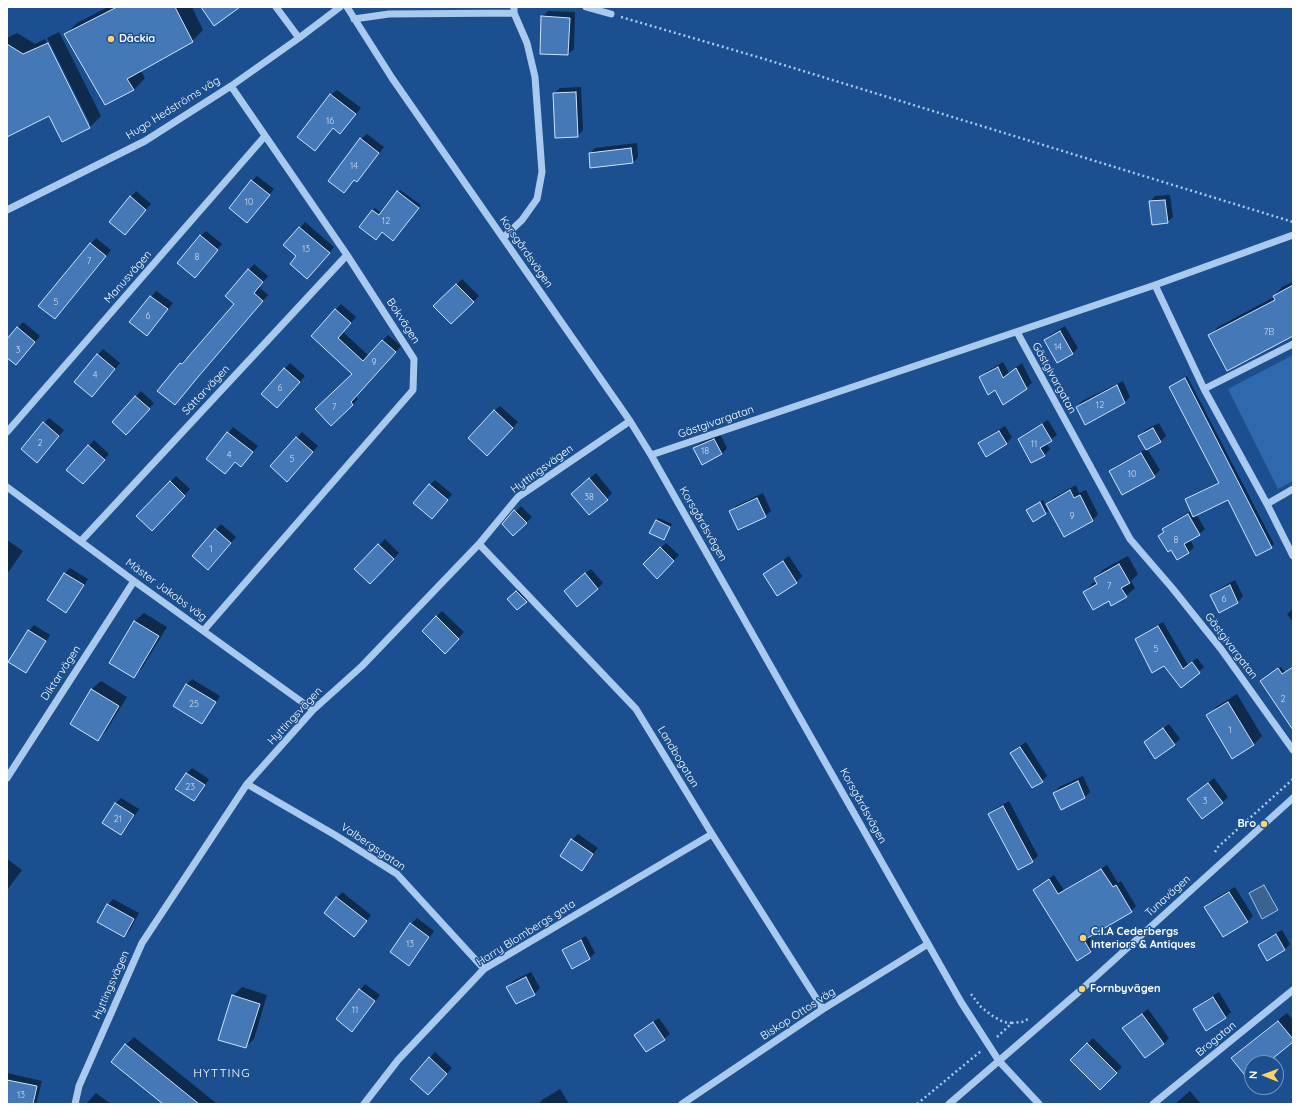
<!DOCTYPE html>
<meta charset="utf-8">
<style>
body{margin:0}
#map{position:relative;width:1300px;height:1111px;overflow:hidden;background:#1b4f8f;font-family:Quicksand,sans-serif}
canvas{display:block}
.frame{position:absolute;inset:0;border:8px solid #fff;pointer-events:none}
.north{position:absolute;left:1244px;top:1055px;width:40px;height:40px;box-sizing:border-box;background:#1b4f8f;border:1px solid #7695bc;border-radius:50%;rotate:271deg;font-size:11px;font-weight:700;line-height:16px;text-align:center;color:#fff}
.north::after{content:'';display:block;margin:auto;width:14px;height:18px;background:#ffd166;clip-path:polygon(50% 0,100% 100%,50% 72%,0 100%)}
</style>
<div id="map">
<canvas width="1300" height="1111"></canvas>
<div class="frame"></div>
<div class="north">N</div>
</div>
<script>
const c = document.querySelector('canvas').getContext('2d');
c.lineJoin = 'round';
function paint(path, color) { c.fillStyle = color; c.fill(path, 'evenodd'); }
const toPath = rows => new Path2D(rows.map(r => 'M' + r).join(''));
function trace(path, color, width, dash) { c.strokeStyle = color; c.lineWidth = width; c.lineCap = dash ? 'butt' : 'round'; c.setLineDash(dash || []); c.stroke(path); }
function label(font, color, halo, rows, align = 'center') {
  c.font = font + ' Quicksand,sans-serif'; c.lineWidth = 3; c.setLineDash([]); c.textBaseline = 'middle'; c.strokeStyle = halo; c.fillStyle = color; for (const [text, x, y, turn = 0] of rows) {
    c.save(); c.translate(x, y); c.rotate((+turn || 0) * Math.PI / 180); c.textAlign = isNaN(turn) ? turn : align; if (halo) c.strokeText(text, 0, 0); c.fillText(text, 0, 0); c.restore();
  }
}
const green = toPath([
 [1293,355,1293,481,1278,489,1228,389]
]);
const water = toPath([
 [1264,885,1278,910,1262,919,1249,893,1264,885]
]);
const shadow = toPath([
 [108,7,192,7,203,30,192,41,140,70,145,78,134,90,66,34,77,23],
 [548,11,575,12,574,49,568,54,542,17],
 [59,32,101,116,90,127,62,141,49,115,7,136,7,38,17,33,35,44,45,39,88,124,90,124,47,38],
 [581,87,583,130,578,136,554,93,560,88],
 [337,90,361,108,340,133,334,128,315,149,331,95],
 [367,134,384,147,362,175,355,179,344,192,361,139],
 [637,143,638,157,633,163,590,153,595,148],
 [257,176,274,189,252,216,252,181],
 [400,190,421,205,396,237,372,211,375,208,381,213],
 [136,191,151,204,130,228,110,221],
 [1170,195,1173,217,1167,222,1150,202,1155,196],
 [305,222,334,247,313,272,298,256,300,228],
 [206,231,222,244,195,277,200,236],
 [96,238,111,250,60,313,91,244],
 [254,264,268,276,259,287,268,295,175,404,180,364,186,358,187,359,235,304,249,270],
 [462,279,479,296,451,323,435,306],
 [1293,282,1293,335,1209,336,1218,327,1274,297,1274,296,1282,287],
 [156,291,173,303,152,330,130,322],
 [341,304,356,317,343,332,369,356,388,335,401,346,356,396,358,399,331,425,354,374,312,336],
 [23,322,40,336,21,358,7,357,7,340],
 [1065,326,1078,348,1073,353,1058,362,1045,340,1050,335],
 [103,349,120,363,98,390,98,355],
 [1003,362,1009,373,1022,363,1032,383,1026,388,996,389,980,378,986,372],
 [290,363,305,376,282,402,262,394],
 [1187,376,1274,544,1271,547,1228,499,1196,514,1205,529,1199,534,1190,540,1194,547,1189,552,1177,559,1171,549,1160,536,1169,524,1191,511,1186,500,1189,497,1220,482,1170,387],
 [1123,381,1130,397,1124,403,1077,407,1082,401],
 [141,391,154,403,131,428,113,422],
 [500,406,518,422,493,449,494,411],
 [49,418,64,430,42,456,44,423],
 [1048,420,1057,435,1046,443,1050,449,1044,455,1019,439,1024,434],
 [1159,423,1166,436,1160,442,1147,449,1160,470,1154,476,1110,472,1116,466,1146,449,1139,436,1145,430],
 [1005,426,1012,437,1007,443,986,456,979,443,985,438],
 [233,427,258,446,241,466,236,461,225,473,208,459],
 [302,432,318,446,293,475,271,466],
 [720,434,727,448,722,454,694,448,700,443],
 [94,440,109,454,88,477,89,446],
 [596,473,612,493,607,499,572,494],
 [176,476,190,489,157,524,138,516],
 [435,480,452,494,438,512,430,485],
 [1076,485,1079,493,1086,490,1098,514,1093,520,1064,536,1047,504,1053,498],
 [763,493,771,511,765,516,730,512,736,506],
 [1043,500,1048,511,1034,521,1027,510],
 [521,506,532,517,514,535,503,524],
 [659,518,672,524,663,539,656,520],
 [221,524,236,537,213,563,193,556],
 [385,539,399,553,370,583,356,569],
 [7,540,23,551,7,574],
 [666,543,679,555,657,577,645,564],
 [789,556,802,576,797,582,778,594,765,574,770,569],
 [1128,556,1138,574,1131,581,1135,588,1126,596,1109,600,1084,592,1093,583,1097,581,1095,578,1104,569],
 [70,568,88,579,71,606,66,611,65,573],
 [591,569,603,583,597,589,571,585],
 [1235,580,1243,596,1238,602,1219,611,1211,595,1217,590],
 [519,589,529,599,518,609,508,599],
 [1293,609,1293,622,1287,614],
 [442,611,464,632,445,652,423,631],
 [144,613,167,627,142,668,134,676,111,663,135,621],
 [1163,622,1188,665,1197,658,1204,667,1181,686,1165,664,1136,639,1141,635],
 [34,625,50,635,31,666,25,672,29,631],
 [1281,667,1285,672,1293,667,1293,716,1264,679],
 [192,679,220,696,207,717,202,723,174,705,187,684],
 [101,681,127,697,106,731,98,740,71,723,92,689],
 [1237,694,1262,736,1254,744,1232,757,1207,716,1216,707],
 [1169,724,1180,739,1174,744,1145,742],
 [1026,742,1047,776,1042,781,1012,753,1017,748],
 [192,768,209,779,199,795,194,800,176,789,187,773],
 [1083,776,1090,792,1085,797,1061,808,1054,793,1059,787],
 [1214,778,1228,797,1222,802,1188,799],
 [121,798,139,809,127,828,121,834,115,804],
 [1009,801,1038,856,1032,861,989,814,995,809],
 [578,834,598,848,581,869,572,840],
 [7,859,22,870,7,890],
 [1107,865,1118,883,1121,881,1136,906,1131,911,1089,936,1095,947,1090,951,1034,890,1039,885,1054,875,1064,890],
 [1235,887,1253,916,1247,922,1205,907,1211,901],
 [342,892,371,915,360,930,325,913],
 [113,899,139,913,130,930,124,935,108,905],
 [417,918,434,931,414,959,409,964,391,952,411,924],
 [1282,930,1290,944,1284,950,1259,945,1265,939],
 [586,936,595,953,590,958,572,968,563,951,569,945],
 [531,972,540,988,534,994,508,987,513,981],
 [365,984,380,995,352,1031,360,990],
 [242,987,267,995,254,1039,245,1047,233,996],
 [1219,992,1231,1012,1226,1017,1194,1010,1200,1004],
 [1148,1009,1169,1038,1164,1044,1124,1028],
 [1287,1013,1293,1020,1293,1041,1266,1063,1252,1063,1252,1074,1233,1058,1241,1050],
 [659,1018,670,1034,664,1039,636,1035,641,1029],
 [134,1037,216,1103,215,1104,165,1104,126,1045],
 [1093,1038,1122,1067,1100,1089,1071,1060],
 [435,1052,452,1068,433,1088,430,1058],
 [7,1073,42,1081,36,1104,7,1104],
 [560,1089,569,1104,539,1104,542,1100],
 [1190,1091,1201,1104,1175,1104],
 [96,1093,111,1104,86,1104]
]);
const building = toPath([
 [117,7,175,7,193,42,127,79,134,90,105,105,64,34,117,7],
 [201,7,240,7,214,26,201,7],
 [541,16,570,18,568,55,540,54,541,16],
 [48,43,90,128,62,142,49,116,7,137,7,44,23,54,48,43],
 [576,92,578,137,555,138,553,93,576,92],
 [330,94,356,114,340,134,333,128,315,151,297,137,330,94],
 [360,138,379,153,357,182,354,180,344,193,328,181,360,138],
 [631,148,633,163,590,168,589,153,631,148],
 [251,180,270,195,247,223,229,208,251,180],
 [397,191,419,208,393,241,382,232,376,240,359,227,372,210,379,215,397,191],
 [130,196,146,210,125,235,109,222,130,196],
 [1165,200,1168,223,1152,225,1149,201,1165,200],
 [299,227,330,253,307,279,290,264,296,256,283,245,299,227],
 [200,235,218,250,195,278,177,263,200,235],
 [90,243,106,256,55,319,38,306,90,243],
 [248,269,263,282,254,293,263,301,198,377,175,405,157,391,180,363,182,364,234,304,225,296,248,269],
 [456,284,474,302,451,324,433,306,456,284],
 [1293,285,1293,336,1227,371,1208,335,1275,300,1273,296,1293,285],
 [150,296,168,309,147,336,129,322,150,296],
 [335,309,351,323,338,338,363,361,382,340,396,352,351,402,353,405,331,426,315,409,352,374,311,336,335,309],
 [17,327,35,342,16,365,7,358,7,339,17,327],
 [1060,331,1073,354,1057,363,1044,340,1060,331],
 [97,354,115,369,92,397,74,382,97,354],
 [998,367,1003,378,1016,368,1027,389,1003,405,995,390,988,395,979,377,998,367],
 [284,368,300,382,277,408,261,394,284,368],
 [1185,378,1272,548,1256,556,1228,500,1193,517,1185,499,1219,483,1169,387,1185,378],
 [1117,385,1125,403,1085,425,1076,407,1117,385],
 [135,396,150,409,126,435,112,422,135,396],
 [494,410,513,428,487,456,468,438,494,410],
 [43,422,59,436,37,463,21,449,43,422],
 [1042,424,1052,441,1040,448,1045,456,1031,463,1018,439,1042,424],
 [1153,428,1161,442,1146,450,1138,436,1153,428],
 [999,431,1007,444,986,457,978,443,999,431],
 [227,432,253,452,241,467,235,462,225,474,206,459,227,432],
 [296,437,313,452,287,482,270,466,296,437],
 [714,439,722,454,702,465,693,448,714,439],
 [88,445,105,460,83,484,66,470,88,445],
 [1141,453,1155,477,1122,495,1109,471,1141,453],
 [589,478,608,500,589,515,571,494,589,478],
 [170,481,185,496,152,531,136,516,170,481],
 [429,484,448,500,432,519,413,503,429,484],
 [1070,490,1074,498,1080,495,1093,521,1064,537,1046,504,1070,490],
 [757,498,766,517,738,530,729,511,757,498],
 [1040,502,1046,514,1033,522,1026,510,1040,502],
 [514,510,527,523,513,536,502,524,514,510],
 [1188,514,1200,535,1184,544,1189,553,1177,560,1171,550,1168,552,1158,536,1164,532,1162,529,1188,514],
 [656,520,670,527,664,540,649,533,656,520],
 [215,529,231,543,208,570,192,556,215,529],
 [378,544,394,559,370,584,354,569,378,544],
 [660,547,674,561,657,579,643,564,660,547],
 [783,561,797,583,777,596,763,574,783,561],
 [1119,564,1130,583,1121,588,1127,597,1111,606,1109,601,1093,610,1083,592,1097,584,1094,578,1119,564],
 [64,573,84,585,66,613,47,600,64,573],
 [585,573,598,589,577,607,564,591,585,573],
 [1230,585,1238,603,1219,613,1210,595,1230,585],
 [516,591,527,602,517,610,507,599,516,591],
 [436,616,459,639,445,654,422,631,436,616],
 [134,621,159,636,134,678,109,663,134,621],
 [1158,626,1183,669,1192,662,1200,673,1181,688,1164,666,1152,673,1135,639,1158,626],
 [28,630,46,641,26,673,8,662,28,630],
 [1293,667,1293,730,1260,681,1278,668,1282,674,1293,667],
 [186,684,216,702,202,724,173,706,186,684],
 [91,689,119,706,98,741,70,724,91,689],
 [1228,702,1254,745,1232,759,1206,715,1228,702],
 [1163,728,1175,745,1155,759,1144,742,1163,728],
 [1020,747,1043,782,1032,788,1010,753,1020,747],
 [186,773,205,785,194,801,175,789,186,773],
 [1078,781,1085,798,1061,810,1053,793,1078,781],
 [1208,783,1223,803,1202,819,1187,799,1208,783],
 [115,803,134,815,121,835,102,823,115,803],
 [1003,806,1033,862,1018,870,988,814,1003,806],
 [571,839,593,854,582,871,560,856,571,839],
 [1101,869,1113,887,1116,885,1132,912,1084,940,1091,952,1077,961,1033,890,1049,879,1058,894,1101,869],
 [1229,892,1248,922,1223,937,1204,907,1229,892],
 [336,897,367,921,354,937,324,913,336,897],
 [107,904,134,919,124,937,97,922,107,904],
 [410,923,429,937,409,966,390,952,410,923],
 [1276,934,1285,950,1267,961,1258,945,1276,934],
 [581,940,590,959,572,969,562,950,581,940],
 [526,977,535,995,516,1004,506,987,526,977],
 [359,989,375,1001,352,1032,336,1019,359,989],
 [232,995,260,1004,246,1048,218,1040,232,995],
 [1213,997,1226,1018,1206,1031,1193,1009,1213,997],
 [1142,1014,1164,1044,1145,1058,1122,1028,1142,1014],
 [1278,1021,1293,1039,1293,1042,1267,1063,1252,1063,1252,1084,1231,1058,1278,1021],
 [653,1022,665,1040,646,1052,634,1035,653,1022],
 [1087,1043,1117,1073,1100,1090,1070,1060,1087,1043],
 [125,1044,199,1104,163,1104,111,1062,125,1044],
 [429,1057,447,1074,428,1095,410,1079,429,1057],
 [7,1080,37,1086,33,1104,7,1104,7,1080]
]);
const path = toPath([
 [621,17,761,58,1293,222],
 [1215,852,1218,847,1241,826,1293,779],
 [971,994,980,1006,991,1015,1003,1022,1012,1023],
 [997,1037,1012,1023,1022,1022,1028,1019],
 [917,1104,981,1051]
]);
const minor = toPath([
 [276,7,299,38],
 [347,7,392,78,630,421,651,455,961,1002,999,1061,1039,1104],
 [586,7,611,14],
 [354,19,389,14,514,13],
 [7,210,145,141,231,86,299,38,340,7],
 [503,238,522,220,537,199,542,172,535,77,527,43,514,13,514,7],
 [1155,285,1204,389,1267,504,1293,556],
 [1017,332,1130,539,1173,589,1221,649,1293,750],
 [1204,389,1293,344],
 [7,432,265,136],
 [651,455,1155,285,1293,235],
 [7,487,134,581,313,710],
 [1267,504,1293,489],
 [81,541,347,255],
 [479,544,636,709,712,834,823,1009],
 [204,630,413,390,414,359,347,255,231,86],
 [7,778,134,581],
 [247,784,335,835,397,874,484,969],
 [75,1104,79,1086,142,943,247,784,313,710,362,666,479,544,518,497,630,421],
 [364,1104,398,1060,484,969,712,834],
 [682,1104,823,1009,928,944],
 [949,1104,1082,989,1293,798],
 [1153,1104,1293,990]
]);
const markers = [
 [111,39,4,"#ffd166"],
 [1264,824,4,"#ffd166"],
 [1083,938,4,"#ffd166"],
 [1082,989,4,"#ffd166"]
];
const numberNames = [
 ["16",330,121],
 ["14",354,166],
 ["10",249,202],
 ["12",386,221],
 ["13",306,249],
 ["8",197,257],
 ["7",89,261],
 ["5",56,302],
 ["6",148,316],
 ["7B",1269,332],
 ["14",1058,347],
 ["3",18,350],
 ["9",374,362],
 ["4",95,375],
 ["6",280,388],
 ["12",1100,405],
 ["7",334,407],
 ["2",40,443],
 ["11",1034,444],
 ["18",705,451],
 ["4",229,455],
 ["5",292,459],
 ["10",1132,474],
 ["38",589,497],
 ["9",1072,516],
 ["8",1176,540],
 ["1",211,549],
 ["7",1109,586],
 ["6",1224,599],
 ["5",1156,649],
 ["2",1283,699],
 ["25",194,704],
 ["1",1230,730],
 ["23",190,787],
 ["3",1205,801],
 ["21",118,819],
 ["13",410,944],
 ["11",355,1010],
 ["13",21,1095]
];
const poiNames = [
 ["Däckia",119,39],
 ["Bro",1256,824,"right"],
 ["C.I.A Cederbergs",1091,932],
 ["Interiors & Antiques",1091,945],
 ["Fornbyvägen",1090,989]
];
const streetNames = [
 ["Hugo Hedströms väg",173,108,-32],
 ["Korsgårdsvägen",526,252,55],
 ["Manusvägen",128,277,-49],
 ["Bokvägen",403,321,57],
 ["Gästgivargatan",1054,378,61],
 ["Sättarvägen",206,390,-47],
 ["Gästgivargatan",716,422,-19],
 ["Hyttingsvägen",542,469,-36],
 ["Korsgårdsvägen",703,524,60],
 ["Mäster Jakobs väg",166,590,36],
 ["Gästgivargatan",1231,646,53],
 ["Diktarvägen",61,673,-57],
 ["Hyttingsvägen",295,716,-47],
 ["Landbogatan",678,757,59],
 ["Korsgårdsvägen",863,806,61],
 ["Valbergsgatan",373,847,34],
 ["Tunavägen",1168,896,-42],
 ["Harry Blombergs gata",526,933,-32],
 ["Hyttingsvägen",111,985,-66],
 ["Biskop Ottos väg",798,1014,-33],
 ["Brogatan",1216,1039,-39]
];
const neighbourhoodNames = [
 ["HYTTING",222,1073]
];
paint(green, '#2e69ad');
paint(water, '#3c6290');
trace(water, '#9cc4f0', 1);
paint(shadow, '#0007');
paint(building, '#4478b7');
trace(building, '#cfe3fa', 1);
trace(path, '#a9c9ee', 2.5, [2, 3]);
trace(minor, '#a9c9ee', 7);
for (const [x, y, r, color] of markers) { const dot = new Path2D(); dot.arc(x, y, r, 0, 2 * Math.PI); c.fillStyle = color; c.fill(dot); trace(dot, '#1b4f8f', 1.5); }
label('9px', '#d0dded', null, numberNames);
label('bold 11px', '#fff', '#1b4f8f', poiNames, 'left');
label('11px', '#fff', '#1b4f8f', streetNames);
c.letterSpacing = '1px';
label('12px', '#fff', '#1b4f8f', neighbourhoodNames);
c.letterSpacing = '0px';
</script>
